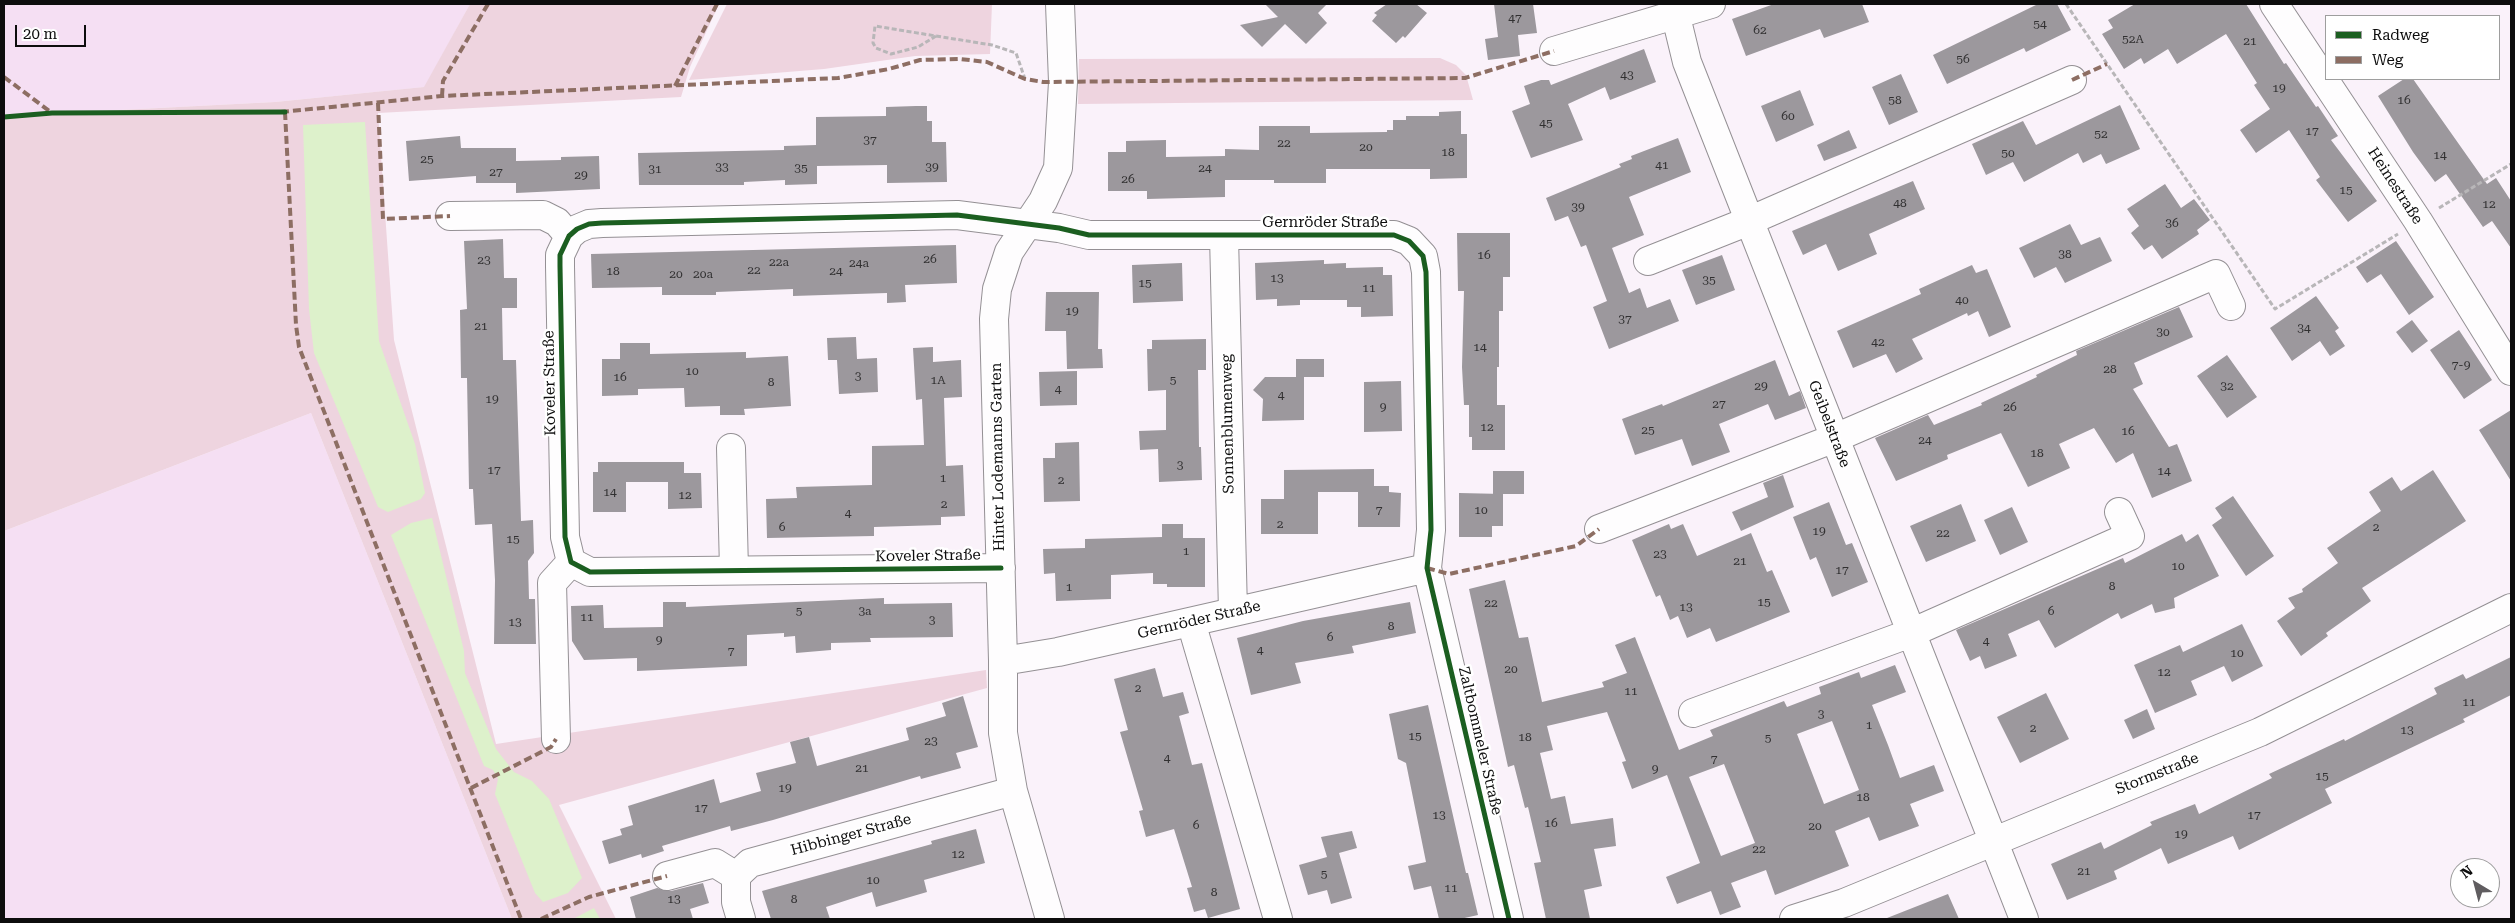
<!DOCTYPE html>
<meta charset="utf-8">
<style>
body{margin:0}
#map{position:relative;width:2515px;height:923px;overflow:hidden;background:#faf2fa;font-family:"Roboto Serif",serif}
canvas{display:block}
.frame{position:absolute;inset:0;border:5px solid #0d0d0d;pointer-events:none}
.legend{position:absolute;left:2325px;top:15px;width:175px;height:65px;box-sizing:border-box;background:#fff;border:1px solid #9e9e9e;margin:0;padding:6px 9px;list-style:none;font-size:15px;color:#0d0d0d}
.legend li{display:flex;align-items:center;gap:10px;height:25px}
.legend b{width:25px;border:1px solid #9e9e9e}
.north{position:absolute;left:2450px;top:858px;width:50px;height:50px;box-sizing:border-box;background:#fff;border:1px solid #9e9e9e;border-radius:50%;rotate:323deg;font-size:14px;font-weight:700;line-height:20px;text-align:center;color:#0d0d0d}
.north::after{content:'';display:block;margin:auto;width:18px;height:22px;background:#605d60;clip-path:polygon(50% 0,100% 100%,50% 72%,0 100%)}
.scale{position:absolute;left:15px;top:25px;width:71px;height:22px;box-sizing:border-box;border:2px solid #0d0d0d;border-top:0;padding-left:6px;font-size:15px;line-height:18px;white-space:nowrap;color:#0d0d0d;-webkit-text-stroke:4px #fff;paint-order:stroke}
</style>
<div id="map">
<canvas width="2515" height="923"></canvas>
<div class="frame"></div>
<ul class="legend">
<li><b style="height:6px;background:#1b5e20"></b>Radweg</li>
<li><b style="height:6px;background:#8d6e63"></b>Weg</li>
</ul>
<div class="north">N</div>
<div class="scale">20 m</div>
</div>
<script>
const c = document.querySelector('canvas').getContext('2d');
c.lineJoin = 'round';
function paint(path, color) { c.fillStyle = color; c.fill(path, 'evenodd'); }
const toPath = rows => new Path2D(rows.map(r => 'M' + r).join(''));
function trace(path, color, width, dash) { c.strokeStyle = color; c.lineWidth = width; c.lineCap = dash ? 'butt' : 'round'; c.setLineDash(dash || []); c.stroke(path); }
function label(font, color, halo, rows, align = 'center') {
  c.font = font + ' "Roboto Serif",serif'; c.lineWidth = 5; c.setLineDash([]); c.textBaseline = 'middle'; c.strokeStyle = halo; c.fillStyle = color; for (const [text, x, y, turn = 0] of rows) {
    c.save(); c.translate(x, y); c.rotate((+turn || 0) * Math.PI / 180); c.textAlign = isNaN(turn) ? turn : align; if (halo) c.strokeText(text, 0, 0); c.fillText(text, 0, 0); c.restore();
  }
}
const farmland = toPath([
 [4,4,470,4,425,87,275,102,4,116],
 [311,413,512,919,4,919,4,531]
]);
const green = toPath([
 [470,4,719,4,690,67,681,97,378,113,394,340,496,744,986,670,987,688,559,805,616,919,512,919,311,413,4,531,4,116,275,102,424,87],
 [727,4,992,4,990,54,915,56,824,69,689,80],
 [1440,58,1456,65,1466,75,1473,100,1078,104,1079,59]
]);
const water = toPath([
 [365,122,379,341,415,444,425,493,421,499,388,512,378,507,314,353,309,309,303,125],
 [432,518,464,651,465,673,496,749,514,772,532,781,549,799,582,878,568,893,543,902,535,893,495,794,498,779,493,770,484,766,391,535,411,523],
 [594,908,600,919,573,919]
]);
const building = toPath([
 [1265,4,1327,4,1318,13,1327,23,1306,44,1285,24,1262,47,1240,25,1278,17],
 [1387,4,1416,4,1427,13,1405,38,1403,36,1396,43,1372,21,1377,15,1374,13],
 [1494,4,1533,4,1537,33,1518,35,1520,56,1488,60,1485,39,1498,37],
 [1774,4,1862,4,1869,22,1824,38,1820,29,1746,56,1732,19],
 [2038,4,2057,4,2071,30,2026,52,2024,48,1947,84,1933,55],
 [2135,4,2246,4,2284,64,2286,63,2316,107,2318,106,2338,136,2331,140,2377,201,2348,222,2316,180,2320,177,2289,130,2256,153,2240,130,2270,109,2254,85,2257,83,2226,34,2177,64,2168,49,2144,64,2141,58,2124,69,2102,34,2113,28,2108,20],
 [1644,49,1656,82,1610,100,1605,87,1568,104,1583,140,1531,158,1512,111,1530,104,1524,86,1541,80,1549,80,1551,85],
 [1901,74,1918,112,1889,125,1872,87],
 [2404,79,2413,79,2487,184,2496,178,2511,201,2511,248,2492,221,2483,227,2446,174,2435,182,2413,152,2378,96],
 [1800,90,1814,125,1776,142,1761,106],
 [2120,105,2140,149,2106,164,2101,154,2083,163,2078,153,2024,182,2013,162,1986,175,1972,144,2023,121,2036,145],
 [916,106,927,106,927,121,932,121,932,142,946,142,947,182,887,183,887,165,817,166,817,184,785,185,785,180,744,182,744,185,639,185,638,153,784,150,784,146,816,145,816,117,886,116,886,107],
 [1461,111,1461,134,1467,134,1467,178,1430,179,1430,169,1326,169,1326,183,1274,183,1274,180,1225,180,1225,197,1147,199,1147,191,1108,191,1108,152,1126,152,1126,141,1166,140,1166,157,1225,156,1225,149,1259,150,1259,126,1310,126,1310,133,1387,132,1387,130,1393,130,1393,120,1406,120,1406,116,1439,116,1439,112],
 [1849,130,1857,148,1824,161,1817,145],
 [460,136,461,148,516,148,516,161,561,160,561,157,599,156,600,189,516,193,516,183,476,183,476,176,409,181,406,141],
 [1678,138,1691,172,1629,197,1644,235,1612,248,1629,293,1640,288,1647,308,1670,299,1679,321,1609,349,1593,307,1607,301,1586,245,1581,247,1568,216,1555,221,1546,198,1621,167,1619,164,1632,159,1631,156],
 [1913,181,1925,209,1869,234,1877,254,1838,271,1826,244,1803,255,1792,231],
 [2165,184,2181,208,2194,199,2210,220,2197,230,2199,234,2162,259,2152,245,2144,250,2131,233,2139,226,2127,209],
 [2070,224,2081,245,2100,237,2112,261,2065,283,2056,267,2034,278,2019,248],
 [1457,233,1510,233,1510,277,1503,277,1503,311,1499,311,1499,367,1497,367,1497,405,1505,405,1505,450,1472,450,1472,437,1469,437,1469,405,1464,405,1462,367,1464,291,1458,291],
 [503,239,504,278,517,278,517,308,502,308,503,360,516,360,521,521,533,520,534,553,528,561,529,599,535,599,536,644,494,644,495,580,492,524,475,525,473,489,469,489,467,378,461,378,460,310,467,309,464,241],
 [2396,241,2434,297,2409,315,2381,274,2367,283,2356,267],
 [956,245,957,283,905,285,906,302,887,303,887,293,793,296,793,289,716,292,716,295,662,295,662,287,592,288,591,254],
 [1722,255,1735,290,1696,305,1682,270],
 [1324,260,1324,264,1346,263,1346,268,1383,267,1383,275,1392,275,1393,316,1361,317,1361,307,1347,307,1347,300,1300,300,1300,305,1277,306,1277,299,1256,300,1255,263],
 [1182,263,1183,301,1133,303,1132,265],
 [1972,265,1976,273,1987,269,2011,327,1989,337,1978,311,1968,316,1967,313,1912,339,1923,359,1896,373,1886,354,1853,368,1837,331,1921,294,1919,289],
 [1046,292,1099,292,1098,349,1102,349,1103,368,1067,369,1066,331,1045,331],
 [2316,296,2339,328,2335,331,2345,346,2330,356,2320,341,2292,361,2270,328],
 [2179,307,2193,337,2134,363,2143,384,2133,389,2169,447,2177,444,2192,481,2152,498,2133,453,2116,463,2094,428,2059,444,2070,468,2028,487,2001,433,1947,455,1948,459,1896,481,1875,438,1928,415,1934,425,1982,405,1981,403,2037,377,2036,375,2077,355,2076,351],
 [2412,320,2428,341,2412,353,2396,332],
 [2459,330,2492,380,2464,399,2430,350],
 [856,337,857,359,877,358,878,392,839,394,837,360,828,360,827,338],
 [1206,339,1206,370,1198,370,1199,447,1201,447,1202,480,1159,482,1158,449,1140,450,1139,431,1166,430,1166,390,1148,391,1147,349,1152,349,1152,340],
 [620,343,650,343,650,354,746,352,746,358,788,356,791,406,744,409,745,415,720,415,720,406,685,407,684,388,638,389,638,395,602,396,602,359,620,359],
 [933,347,933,362,961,360,962,397,944,398,946,466,963,465,965,516,941,517,941,525,874,527,874,536,767,538,766,499,797,498,796,487,872,485,872,446,924,445,922,399,916,400,913,348],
 [2227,355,2257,397,2227,418,2197,376],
 [1296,359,1324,359,1324,377,1304,377,1304,420,1262,421,1263,399,1253,390,1265,377,1296,377],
 [1775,360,1789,396,1800,391,1806,408,1775,420,1768,404,1719,424,1730,452,1692,466,1682,439,1635,455,1622,419,1662,404,1663,406],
 [1077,371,1077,405,1040,406,1039,372],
 [1401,381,1402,431,1364,432,1364,382],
 [2511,410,2511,481,2479,430],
 [1079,442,1080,501,1044,502,1043,458,1055,458,1055,443],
 [598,462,684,462,684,473,701,473,702,508,668,509,668,482,626,482,626,512,593,512,593,472,598,472],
 [1374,469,1374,486,1389,486,1389,492,1401,493,1400,527,1358,527,1358,492,1318,492,1318,534,1261,534,1261,499,1284,499,1284,470],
 [2433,470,2466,521,2362,588,2371,601,2326,633,2328,636,2301,656,2277,621,2295,608,2288,598,2303,592,2302,589,2338,563,2327,548,2381,511,2369,492,2392,477,2401,491],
 [1493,471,1524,471,1524,494,1493,494],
 [1783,475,1794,507,1741,531,1732,512,1768,497,1763,483],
 [1459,493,1503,494,1503,526,1492,526,1492,537,1459,537],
 [2233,496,2274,556,2246,576,2212,525,2222,518,2215,508],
 [1829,502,1846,545,1852,543,1868,582,1832,597,1816,557,1810,560,1793,517],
 [1961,504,1976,541,1926,562,1910,526],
 [2012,507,2028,542,2000,555,1984,520],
 [1162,524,1183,524,1183,538,1205,538,1205,587,1167,587,1167,584,1153,584,1153,573,1111,575,1111,599,1056,601,1055,573,1044,574,1043,549,1085,548,1085,539,1162,537],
 [1669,524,1671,529,1683,524,1697,556,1751,533,1767,572,1772,570,1790,612,1716,642,1710,628,1687,638,1678,616,1670,620,1660,595,1656,597,1632,540],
 [2182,534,2186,542,2198,534,2219,576,2174,598,2175,608,2155,613,2152,604,2121,619,2118,613,2055,648,2039,620,2008,634,2017,656,1985,669,1980,656,1970,661,1956,630,2123,558,2125,563],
 [1505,580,1519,638,1528,637,1542,702,1604,687,1602,682,1627,673,1615,645,1635,637,1679,750,1713,736,1710,730,1784,701,1787,707,1821,694,1819,687,1859,672,1861,678,1895,665,1906,692,1872,705,1888,745,1900,778,1934,765,1944,791,1910,804,1919,826,1879,841,1869,817,1835,831,1849,866,1775,895,1766,870,1731,883,1741,907,1720,915,1711,891,1677,904,1666,877,1700,863,1667,775,1632,789,1622,762,1626,761,1607,712,1547,726,1553,750,1540,753,1551,799,1565,796,1571,824,1613,818,1616,846,1594,849,1602,886,1584,890,1590,919,1546,919,1534,863,1541,862,1528,807,1525,808,1514,765,1508,767,1469,589],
 [1832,721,1859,790,1824,804,1797,734],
 [1724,764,1755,843,1721,856,1689,777],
 [884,598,884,604,952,603,953,637,870,638,871,642,831,643,831,650,796,653,795,636,784,637,784,633,747,635,747,666,637,671,637,658,584,660,572,641,571,606,603,605,604,628,663,627,663,602,686,602,686,607],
 [1410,602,1416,633,1352,646,1354,653,1295,663,1301,683,1251,695,1237,638,1303,621],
 [2242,624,2263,666,2232,682,2224,666,2191,681,2197,695,2155,713,2134,665,2180,645,2183,652],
 [2511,657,2511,695,2463,719,2465,722,2325,789,2332,803,2239,850,2233,836,2168,864,2161,848,2114,871,2117,879,2067,900,2051,864,2101,842,2104,849,2152,825,2150,822,2195,804,2199,814,2272,778,2269,774,2344,739,2345,741,2437,694,2434,688,2463,674,2466,679],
 [1155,668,1163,697,1183,692,1189,713,1179,716,1192,765,1202,763,1240,909,1208,918,1205,909,1194,912,1187,888,1192,887,1174,829,1146,837,1139,811,1143,810,1120,732,1128,730,1114,679],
 [2046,693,2069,739,2020,763,1997,717],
 [963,696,978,747,956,753,961,768,921,779,920,776,773,820,731,831,730,826,662,846,664,851,642,858,641,854,609,864,602,841,622,835,620,829,633,825,628,806,714,779,720,803,761,791,756,773,796,763,790,742,809,737,817,766,909,740,906,728,946,716,942,703],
 [1428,705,1466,873,1468,873,1478,915,1460,919,1439,919,1431,886,1414,890,1408,866,1426,862,1406,763,1398,759,1389,714],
 [2147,709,2155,729,2133,739,2124,720],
 [976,829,985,863,924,880,927,892,876,907,872,892,826,907,830,919,771,919,762,891,932,844,931,841],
 [1352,831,1357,848,1339,853,1352,898,1331,904,1327,890,1308,895,1299,865,1327,857,1321,837],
 [703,883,709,903,690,909,693,919,636,919,630,897,657,888,671,891],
 [1948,894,1959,919,1887,919,1887,918]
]);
const path = toPath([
 [2066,4,2275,309,2398,234],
 [936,36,918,47,891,54,876,48,873,43,875,26,936,36,992,45,1016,53,1025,79],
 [2439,208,2511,164]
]);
const minor = toPath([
 [1673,4,1687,62,2024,919],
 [2274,4,2418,221,2511,371],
 [1554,51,1711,4],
 [450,216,543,215,557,222,569,236],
 [1224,236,1233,612],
 [1648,261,1749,221,2072,80],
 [731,448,734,570],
 [1599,529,1835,438,2216,274,2231,306],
 [1001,568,590,572,571,562,565,537,560,266,560,255,569,236,577,229,589,224,602,223,957,215,1059,228,1089,235,1394,235,1409,241,1423,256,1426,272,1431,530,1427,568,1509,919],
 [1191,622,1278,919],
 [1003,661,1058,652,1427,568],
 [1693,713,1911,633,2130,536,2119,512],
 [556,739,552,583,571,562],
 [667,876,715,863,736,876],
 [741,919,736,902,736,876,750,863,1013,791],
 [1050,919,1013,791,1003,733,1003,661,994,319,997,289,1009,252,1043,201,1058,168,1063,82,1060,4],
 [1794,919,1844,903,2260,732,2511,608]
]);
const quiet = toPath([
 [4,77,52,113],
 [2072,80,2107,64],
 [675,86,717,4],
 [442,96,443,81,488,4],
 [378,103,383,219,450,216],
 [281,112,442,96,838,78,889,69,920,60,960,59,987,62,1025,79,1043,82,1465,78,1554,51],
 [285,112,296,325,299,347,521,919],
 [1427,568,1449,574,1576,546,1599,529],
 [471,788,551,747,556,739],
 [541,919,589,897,667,876]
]);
const cycleway = toPath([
 [4,117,52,113,285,112],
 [1001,568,590,572,571,562,565,537,560,266,560,255,569,236,577,229,589,224,602,223,957,215,1059,228,1089,235,1394,235,1409,241,1423,256,1426,272,1431,530,1427,568,1509,919]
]);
const numberNames = [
 ["47",1515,18],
 ["54",2040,24],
 ["62",1760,30],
 ["52A",2133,39],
 ["21",2250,41],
 ["56",1963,59],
 ["43",1627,75],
 ["19",2279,88],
 ["58",1895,100],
 ["16",2404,100],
 ["60",1788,116],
 ["45",1546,123],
 ["17",2312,131],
 ["52",2101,134],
 ["37",870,140],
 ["22",1284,143],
 ["20",1366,147],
 ["18",1448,152],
 ["50",2008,153],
 ["14",2440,155],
 ["25",427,159],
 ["41",1662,165],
 ["33",722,167],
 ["39",932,167],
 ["35",801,168],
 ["24",1205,168],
 ["31",655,169],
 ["27",496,172],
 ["29",581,175],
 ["26",1128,179],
 ["15",2346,190],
 ["48",1900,203],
 ["12",2489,204],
 ["39",1578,207],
 ["36",2172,223],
 ["38",2065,254],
 ["16",1484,255],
 ["26",930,259],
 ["23",484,260],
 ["22a",779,262],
 ["24a",859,263],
 ["22",754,270],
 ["18",613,271],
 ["24",836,271],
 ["20",676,274],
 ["20a",703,274],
 ["13",1277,278],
 ["35",1709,280],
 ["15",1145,283],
 ["11",1369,288],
 ["40",1962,300],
 ["19",1072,311],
 ["37",1625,319],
 ["21",481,326],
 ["34",2304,328],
 ["30",2163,332],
 ["42",1878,342],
 ["14",1480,347],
 ["7-9",2461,365],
 ["28",2110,369],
 ["10",692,371],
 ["3",858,376],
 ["16",620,377],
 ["1A",938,380],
 ["5",1173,380],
 ["8",771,382],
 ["29",1761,386],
 ["32",2227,386],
 ["4",1058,389],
 ["4",1281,395],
 ["19",492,399],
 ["27",1719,404],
 ["9",1383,407],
 ["26",2010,407],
 ["12",1487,427],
 ["25",1648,430],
 ["16",2128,431],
 ["24",1925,440],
 ["18",2037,453],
 ["3",1180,465],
 ["17",494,470],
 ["14",2164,471],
 ["1",943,478],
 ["2",1061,480],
 ["14",610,492],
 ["12",685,495],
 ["2",944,504],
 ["7",1379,510],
 ["10",1481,510],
 ["4",848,513],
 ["2",1280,524],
 ["6",782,527],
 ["2",2376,527],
 ["19",1819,531],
 ["22",1943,533],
 ["15",513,539],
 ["1",1186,551],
 ["23",1660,554],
 ["21",1740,561],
 ["10",2178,566],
 ["17",1842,570],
 ["8",2112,586],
 ["1",1069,587],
 ["15",1764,602],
 ["22",1491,603],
 ["13",1686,607],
 ["5",799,611],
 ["3a",865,611],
 ["6",2051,611],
 ["11",587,617],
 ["3",932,620],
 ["13",515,622],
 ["8",1391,626],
 ["6",1330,637],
 ["9",659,640],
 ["4",1986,641],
 ["4",1260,650],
 ["7",731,651],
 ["10",2237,653],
 ["20",1511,669],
 ["12",2164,672],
 ["2",1138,688],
 ["11",1631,691],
 ["11",2469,702],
 ["3",1821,714],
 ["1",1869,725],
 ["2",2033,728],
 ["13",2407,730],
 ["15",1415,736],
 ["18",1525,737],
 ["5",1768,738],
 ["23",931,741],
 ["4",1167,758],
 ["7",1714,759],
 ["21",862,768],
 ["9",1655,769],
 ["15",2322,776],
 ["19",785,788],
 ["18",1863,797],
 ["17",701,808],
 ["13",1439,815],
 ["17",2254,815],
 ["16",1551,823],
 ["6",1196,825],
 ["20",1815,826],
 ["19",2181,834],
 ["22",1759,849],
 ["12",958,854],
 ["21",2084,871],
 ["5",1324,874],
 ["10",873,880],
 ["11",1451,888],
 ["8",1214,892],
 ["13",674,899],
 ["8",794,899]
];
const streetNames = [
 ["Heinestraße",2395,186,57],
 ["Gernröder Straße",1325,223],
 ["Koveler Straße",550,383,-91],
 ["Sonnenblumenweg",1228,424,-91],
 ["Geibelstraße",1829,424,69],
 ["Hinter Lodemanns Garten",998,457,-91],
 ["Koveler Straße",928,556,-1],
 ["Gernröder Straße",1199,620,-13],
 ["Zaltbommeler Straße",1480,741,77],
 ["Stormstraße",2157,774,-22],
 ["Hibbinger Straße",851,835,-15]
];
paint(farmland, '#f5dff3');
paint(green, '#eed4df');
paint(water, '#ddf1cb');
paint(building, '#9c989d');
trace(minor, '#949094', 30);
trace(path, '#b8b6b8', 3, [5, 2.5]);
trace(minor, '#fefdfe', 28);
trace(quiet, '#8d6e63', 4, [8, 4]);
trace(cycleway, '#1b5e20', 5);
label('12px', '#313031', null, numberNames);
label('15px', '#0d0d0d', '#fff', streetNames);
</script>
